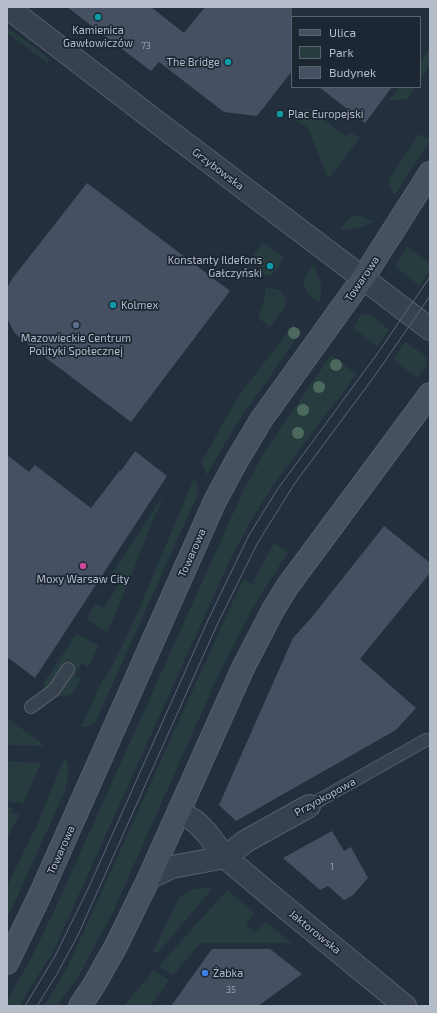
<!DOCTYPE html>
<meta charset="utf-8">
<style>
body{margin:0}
#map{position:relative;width:437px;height:1013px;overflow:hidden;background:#242f3e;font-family:"Exo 2",sans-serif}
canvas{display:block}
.frame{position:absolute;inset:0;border:8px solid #b4bcc9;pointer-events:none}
.legend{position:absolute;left:291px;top:16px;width:130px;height:72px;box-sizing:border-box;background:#1d2633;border:1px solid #59626f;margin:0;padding:5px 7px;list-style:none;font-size:12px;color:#b4bcc9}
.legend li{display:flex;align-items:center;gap:8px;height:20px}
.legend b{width:20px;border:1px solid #59626f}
</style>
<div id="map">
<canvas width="437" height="1013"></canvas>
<div class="frame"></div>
<ul class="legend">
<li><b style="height:5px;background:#465061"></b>Ulica</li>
<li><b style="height:11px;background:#263c3f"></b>Park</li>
<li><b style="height:11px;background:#455162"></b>Budynek</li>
</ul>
</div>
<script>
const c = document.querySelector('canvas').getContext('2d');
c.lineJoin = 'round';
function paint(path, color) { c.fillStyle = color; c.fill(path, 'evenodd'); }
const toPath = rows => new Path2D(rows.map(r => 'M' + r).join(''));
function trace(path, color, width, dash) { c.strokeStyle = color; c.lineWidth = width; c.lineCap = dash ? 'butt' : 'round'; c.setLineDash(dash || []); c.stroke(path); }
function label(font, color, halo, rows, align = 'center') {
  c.font = font + ' "Exo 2",sans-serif'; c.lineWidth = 3.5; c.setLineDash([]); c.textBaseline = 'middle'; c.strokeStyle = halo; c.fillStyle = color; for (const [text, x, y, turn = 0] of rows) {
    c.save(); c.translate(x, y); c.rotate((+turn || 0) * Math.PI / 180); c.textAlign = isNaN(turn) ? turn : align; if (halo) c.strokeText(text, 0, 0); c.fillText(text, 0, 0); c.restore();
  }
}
const green = toPath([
 [7,27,45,55,48,59,48,63,7,33],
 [430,48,430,64,420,80,420,61],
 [399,87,416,87,408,99,388,101],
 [308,108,345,136,353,133,360,138,328,179,308,128,295,120,292,114],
 [419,134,430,140,395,195,389,186,389,179],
 [359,215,374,222,356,229,339,230,349,219,353,216],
 [263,242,283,257,278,269,271,275,264,276,253,256],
 [407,246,430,263,430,270,419,286,396,267,396,264],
 [314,264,321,285,321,295,319,303,307,293,303,283,306,275],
 [265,288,276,289,281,291,285,297,286,302,284,308,270,327,258,318,265,297],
 [364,314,372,316,389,330,377,347,353,328,360,316],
 [293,325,301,332,235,426,207,475,201,463,221,427,237,398],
 [405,342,423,354,427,360,427,365,417,378,393,359],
 [331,355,357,374,278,478,252,519,228,564,53,952,19,1006,7,1006,7,1001,32,956,54,911,244,489,265,451],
 [194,478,199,488,197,496,96,721,89,726,85,727,81,727,101,683,110,670,131,628],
 [164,494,115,615,107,632,90,621,88,619,89,614,96,604,103,608,123,579,113,572],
 [274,543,288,552,253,608,218,676,113,912,78,977,57,1006,44,1006,67,968,243,579,252,584],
 [78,634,99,646,88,667,82,663,75,675,81,679,74,692,70,695,66,696,59,695,58,697,53,696,43,684,75,636],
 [7,718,43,744,45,746,7,745],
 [65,757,69,770,65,791,7,919,7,886,36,827],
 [7,761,41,763,23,804,16,801,15,803,9,801,7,804],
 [7,806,13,809,11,812,19,815,7,840],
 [203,888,212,889,157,954,153,951,179,898,191,890],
 [227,890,255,913,246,925,255,932,265,923,267,923,292,943,201,943,173,975,159,966],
 [154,970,169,980,150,1006,124,1006]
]);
const building = toPath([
 [67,7,151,7,184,33,205,7,292,7,292,71,257,116,224,112,159,62,151,71],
 [319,87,392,87,365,123],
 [87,183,230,291,131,422,21,339,14,332,7,318,7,288,12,279],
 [135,451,167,476,35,678,7,657,7,455,29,472,35,465,91,508,120,470,121,471],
 [384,526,430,563,430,573,360,659,416,708,396,730,236,821,219,805,293,638,312,617],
 [332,831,344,851,351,847,368,878,353,895,344,900,328,886,320,890,283,858],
 [212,949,270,949,302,974,258,1006,171,1006]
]);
const service = toPath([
 [31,707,54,690,68,669],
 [309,806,426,740]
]);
const minor = toPath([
 [179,811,196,822,206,832,225,857,276,900,405,1006],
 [149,878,172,867,225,857,246,841,309,806]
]);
const tertiary = toPath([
 [7,7,162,126,430,329]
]);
const secondary = toPath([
 [7,963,40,895,215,501,236,462,261,420,363,278,430,173],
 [80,1006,94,985,116,946,149,878,243,668,273,610,287,587,430,394]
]);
const tram = toPath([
 [25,1006,55,956,88,889,208,620,249,535,277,490,377,354,430,277],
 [37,1006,57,974,78,935,217,625,257,544,295,483,376,374,430,296]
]);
const trees = [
 [294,333],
 [336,365],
 [319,387],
 [303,410],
 [298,433]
];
const markers = [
 [98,17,4,"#0f9aa8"],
 [228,62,4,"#0f9aa8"],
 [280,114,4,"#0f9aa8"],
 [270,266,4,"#0f9aa8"],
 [113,305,4,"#0f9aa8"],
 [76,325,4,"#5c6f8a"],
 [83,566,4,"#d1479c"],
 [205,973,4,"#3f7fe0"]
];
const numberNames = [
 ["73",146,46],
 ["1",332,867],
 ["35",231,990]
];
const poiNames = [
 ["Kamienica",98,30],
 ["Gawłowiczów",98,43],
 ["The Bridge",220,62,"right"],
 ["Plac Europejski",288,114,"left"],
 ["Konstanty Ildefons",262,260,"right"],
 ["Gałczyński",262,273,"right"],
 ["Kolmex",121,305,"left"],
 ["Mazowieckie Centrum",76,338],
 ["Polityki Społecznej",76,351],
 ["Moxy Warsaw City",83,579],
 ["Żabka",213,973,"left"]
];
const streetNames = [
 ["Grzybowska",218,169,37],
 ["Towarowa",362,279,-56],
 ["Towarowa",192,553,-66],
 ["Przyokopowa",325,797,-29],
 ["Towarowa",61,850,-66],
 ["Jaktorowska",315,932,39]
];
paint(green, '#263c3f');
paint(building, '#455162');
trace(service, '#565f6c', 14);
trace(minor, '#565f6c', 24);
trace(tertiary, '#565f6c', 24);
trace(secondary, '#565f6c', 24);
trace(service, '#38414e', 12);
trace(minor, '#38414e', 22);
trace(tertiary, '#38414e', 22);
trace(secondary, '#465061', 22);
trace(tram, '#5a6575', 1);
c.fillStyle = '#4b6a5d';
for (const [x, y] of trees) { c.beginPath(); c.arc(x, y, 6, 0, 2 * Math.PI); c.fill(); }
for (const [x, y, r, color] of markers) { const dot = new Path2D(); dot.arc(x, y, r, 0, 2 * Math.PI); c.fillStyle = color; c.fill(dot); trace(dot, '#1d2633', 1.5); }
label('9px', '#98a1af', null, numberNames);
label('11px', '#b4bcc9', '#1d2633', poiNames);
label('11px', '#b4bcc9', '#1d2633', streetNames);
</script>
